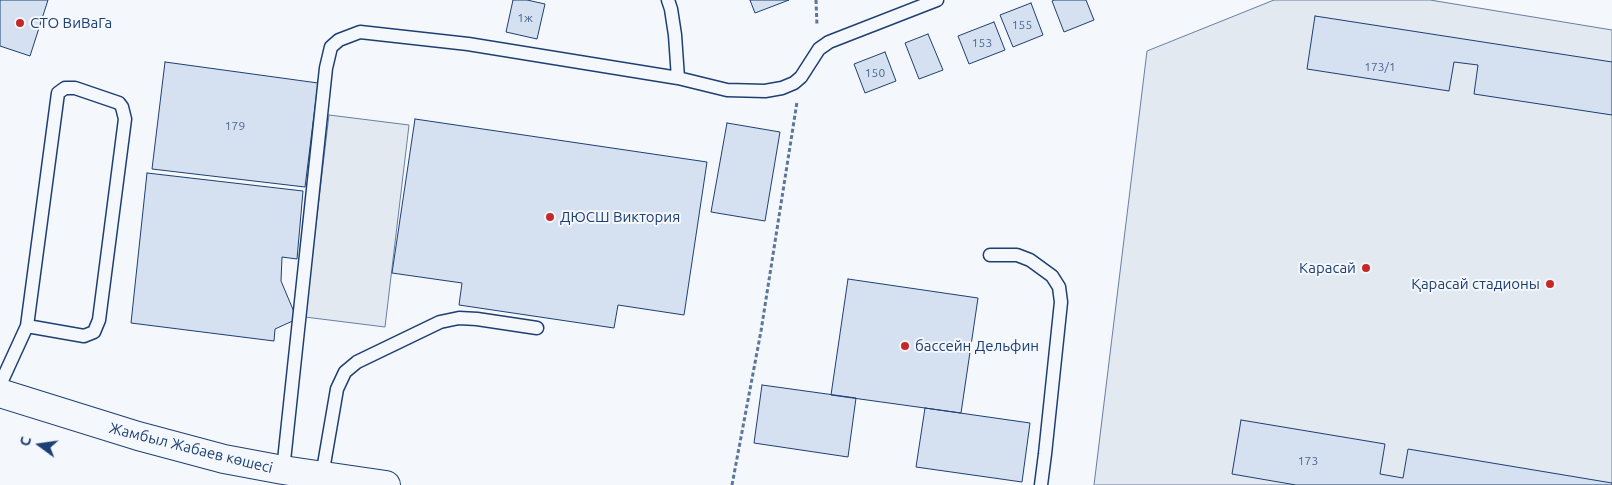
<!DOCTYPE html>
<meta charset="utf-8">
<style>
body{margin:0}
#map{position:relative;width:1612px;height:485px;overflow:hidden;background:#f4f7fb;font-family:Ubuntu,sans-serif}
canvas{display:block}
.north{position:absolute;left:15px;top:420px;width:50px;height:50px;-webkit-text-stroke:4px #f4f7fb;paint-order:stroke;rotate:284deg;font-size:14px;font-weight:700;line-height:20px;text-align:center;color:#1d3f73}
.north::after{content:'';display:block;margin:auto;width:18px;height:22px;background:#1d3f73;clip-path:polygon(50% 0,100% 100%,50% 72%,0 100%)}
</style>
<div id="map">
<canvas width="1612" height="485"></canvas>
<div class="north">С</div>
</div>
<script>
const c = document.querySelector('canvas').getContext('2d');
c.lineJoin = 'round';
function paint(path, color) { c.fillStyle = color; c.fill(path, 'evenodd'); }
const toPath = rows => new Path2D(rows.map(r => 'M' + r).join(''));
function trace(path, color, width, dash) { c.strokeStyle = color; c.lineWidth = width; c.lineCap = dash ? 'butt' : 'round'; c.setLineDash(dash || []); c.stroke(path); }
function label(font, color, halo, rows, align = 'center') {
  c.font = font + ' Ubuntu,sans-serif'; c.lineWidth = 4; c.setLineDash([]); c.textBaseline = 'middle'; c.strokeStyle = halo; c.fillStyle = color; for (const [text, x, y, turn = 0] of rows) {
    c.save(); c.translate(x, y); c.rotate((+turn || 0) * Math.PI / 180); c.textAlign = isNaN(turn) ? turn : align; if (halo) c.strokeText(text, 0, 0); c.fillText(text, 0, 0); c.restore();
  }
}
const green = toPath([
 [1274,0,1430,0,1612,30,1612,485,1094,485,1147,51,1274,0],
 [329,115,409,125,385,327,305,317,329,115]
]);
const building = toPath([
 [0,0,48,0,30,56,0,46,0,0],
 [513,0,527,0,545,4,537,39,506,32,513,0],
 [750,0,789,0,755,13,750,0],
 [1054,0,1086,0,1094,20,1064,32,1052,1,1054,0],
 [1031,3,1043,35,1013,47,1000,15,1031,3],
 [1315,16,1612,62,1612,115,1474,94,1478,65,1454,62,1449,91,1307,69,1315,16],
 [994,22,1005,50,969,64,958,36,994,22],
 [928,34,943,70,919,79,905,43,928,34],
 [885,52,896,81,865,93,854,64,885,52],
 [165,62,318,83,305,187,152,169,165,62],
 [415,119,707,162,684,315,618,305,614,328,459,305,462,283,392,273,415,119],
 [727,123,780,132,765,221,711,212,727,123],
 [147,173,303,191,297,259,282,257,281,281,297,319,275,329,274,341,131,323,147,173],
 [848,279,978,298,961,413,831,395,848,279],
 [762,385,856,398,848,457,754,443,762,385],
 [925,408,1030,423,1022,482,916,467,925,408],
 [1241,420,1385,444,1380,474,1403,478,1408,449,1612,483,1612,485,1296,485,1232,474,1241,420]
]);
const path = toPath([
 [816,0,817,26],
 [732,485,761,331,797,102]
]);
const service = toPath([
 [668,0,671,9,675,35,678,78],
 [990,255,1017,255,1030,260,1052,276,1059,287,1061,302,1045,454,1041,485],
 [0,385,27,326,58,93,65,88,75,88,119,103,122,107,125,119,99,320,94,332,84,336,27,326],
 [283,470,326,68,331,47,339,40,360,32,468,44,678,78,727,90,765,91,782,88,794,83,801,77,819,49,829,42,937,0],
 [322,476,337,389,345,372,357,362,440,322,459,318,477,319,537,328]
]);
const primary = toPath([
 [0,393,138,436,224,459,283,470,386,485]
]);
const markers = [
 [20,23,5,"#c62828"],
 [550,217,5,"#c62828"],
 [1366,268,5,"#c62828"],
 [1550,284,5,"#c62828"],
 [905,346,5,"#c62828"]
];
const numberNames = [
 ["1ж",525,18],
 ["155",1022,25],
 ["153",982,43],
 ["173/1",1380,67],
 ["150",875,73],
 ["179",235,126],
 ["173",1308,461]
];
const poiNames = [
 ["СТО ВиВаГа",30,23],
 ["ДЮСШ Виктория",560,217],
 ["Карасай",1356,268,"right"],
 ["Қарасай стадионы",1540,284,"right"],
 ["бассейн Дельфин",915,346]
];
const streetNames = [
 ["Жамбыл Жабаев көшесі",191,448,14]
];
paint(green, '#e3e9f0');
trace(green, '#687fa3', 1);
paint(building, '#d5e0f0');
trace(building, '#1d3f73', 1);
trace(service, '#1d3f73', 15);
trace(primary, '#1d3f73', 30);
trace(path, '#5e769c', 3, [4, 2.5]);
trace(service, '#f4f7fb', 12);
trace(primary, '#f4f7fb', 28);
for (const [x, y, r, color] of markers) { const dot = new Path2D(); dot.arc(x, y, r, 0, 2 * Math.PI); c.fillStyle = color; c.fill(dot); trace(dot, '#f4f7fb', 2); }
label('12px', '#4b6792', null, numberNames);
label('15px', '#1d3f73', '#f4f7fb', poiNames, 'left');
label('15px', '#1d3f73', '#f4f7fb', streetNames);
</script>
